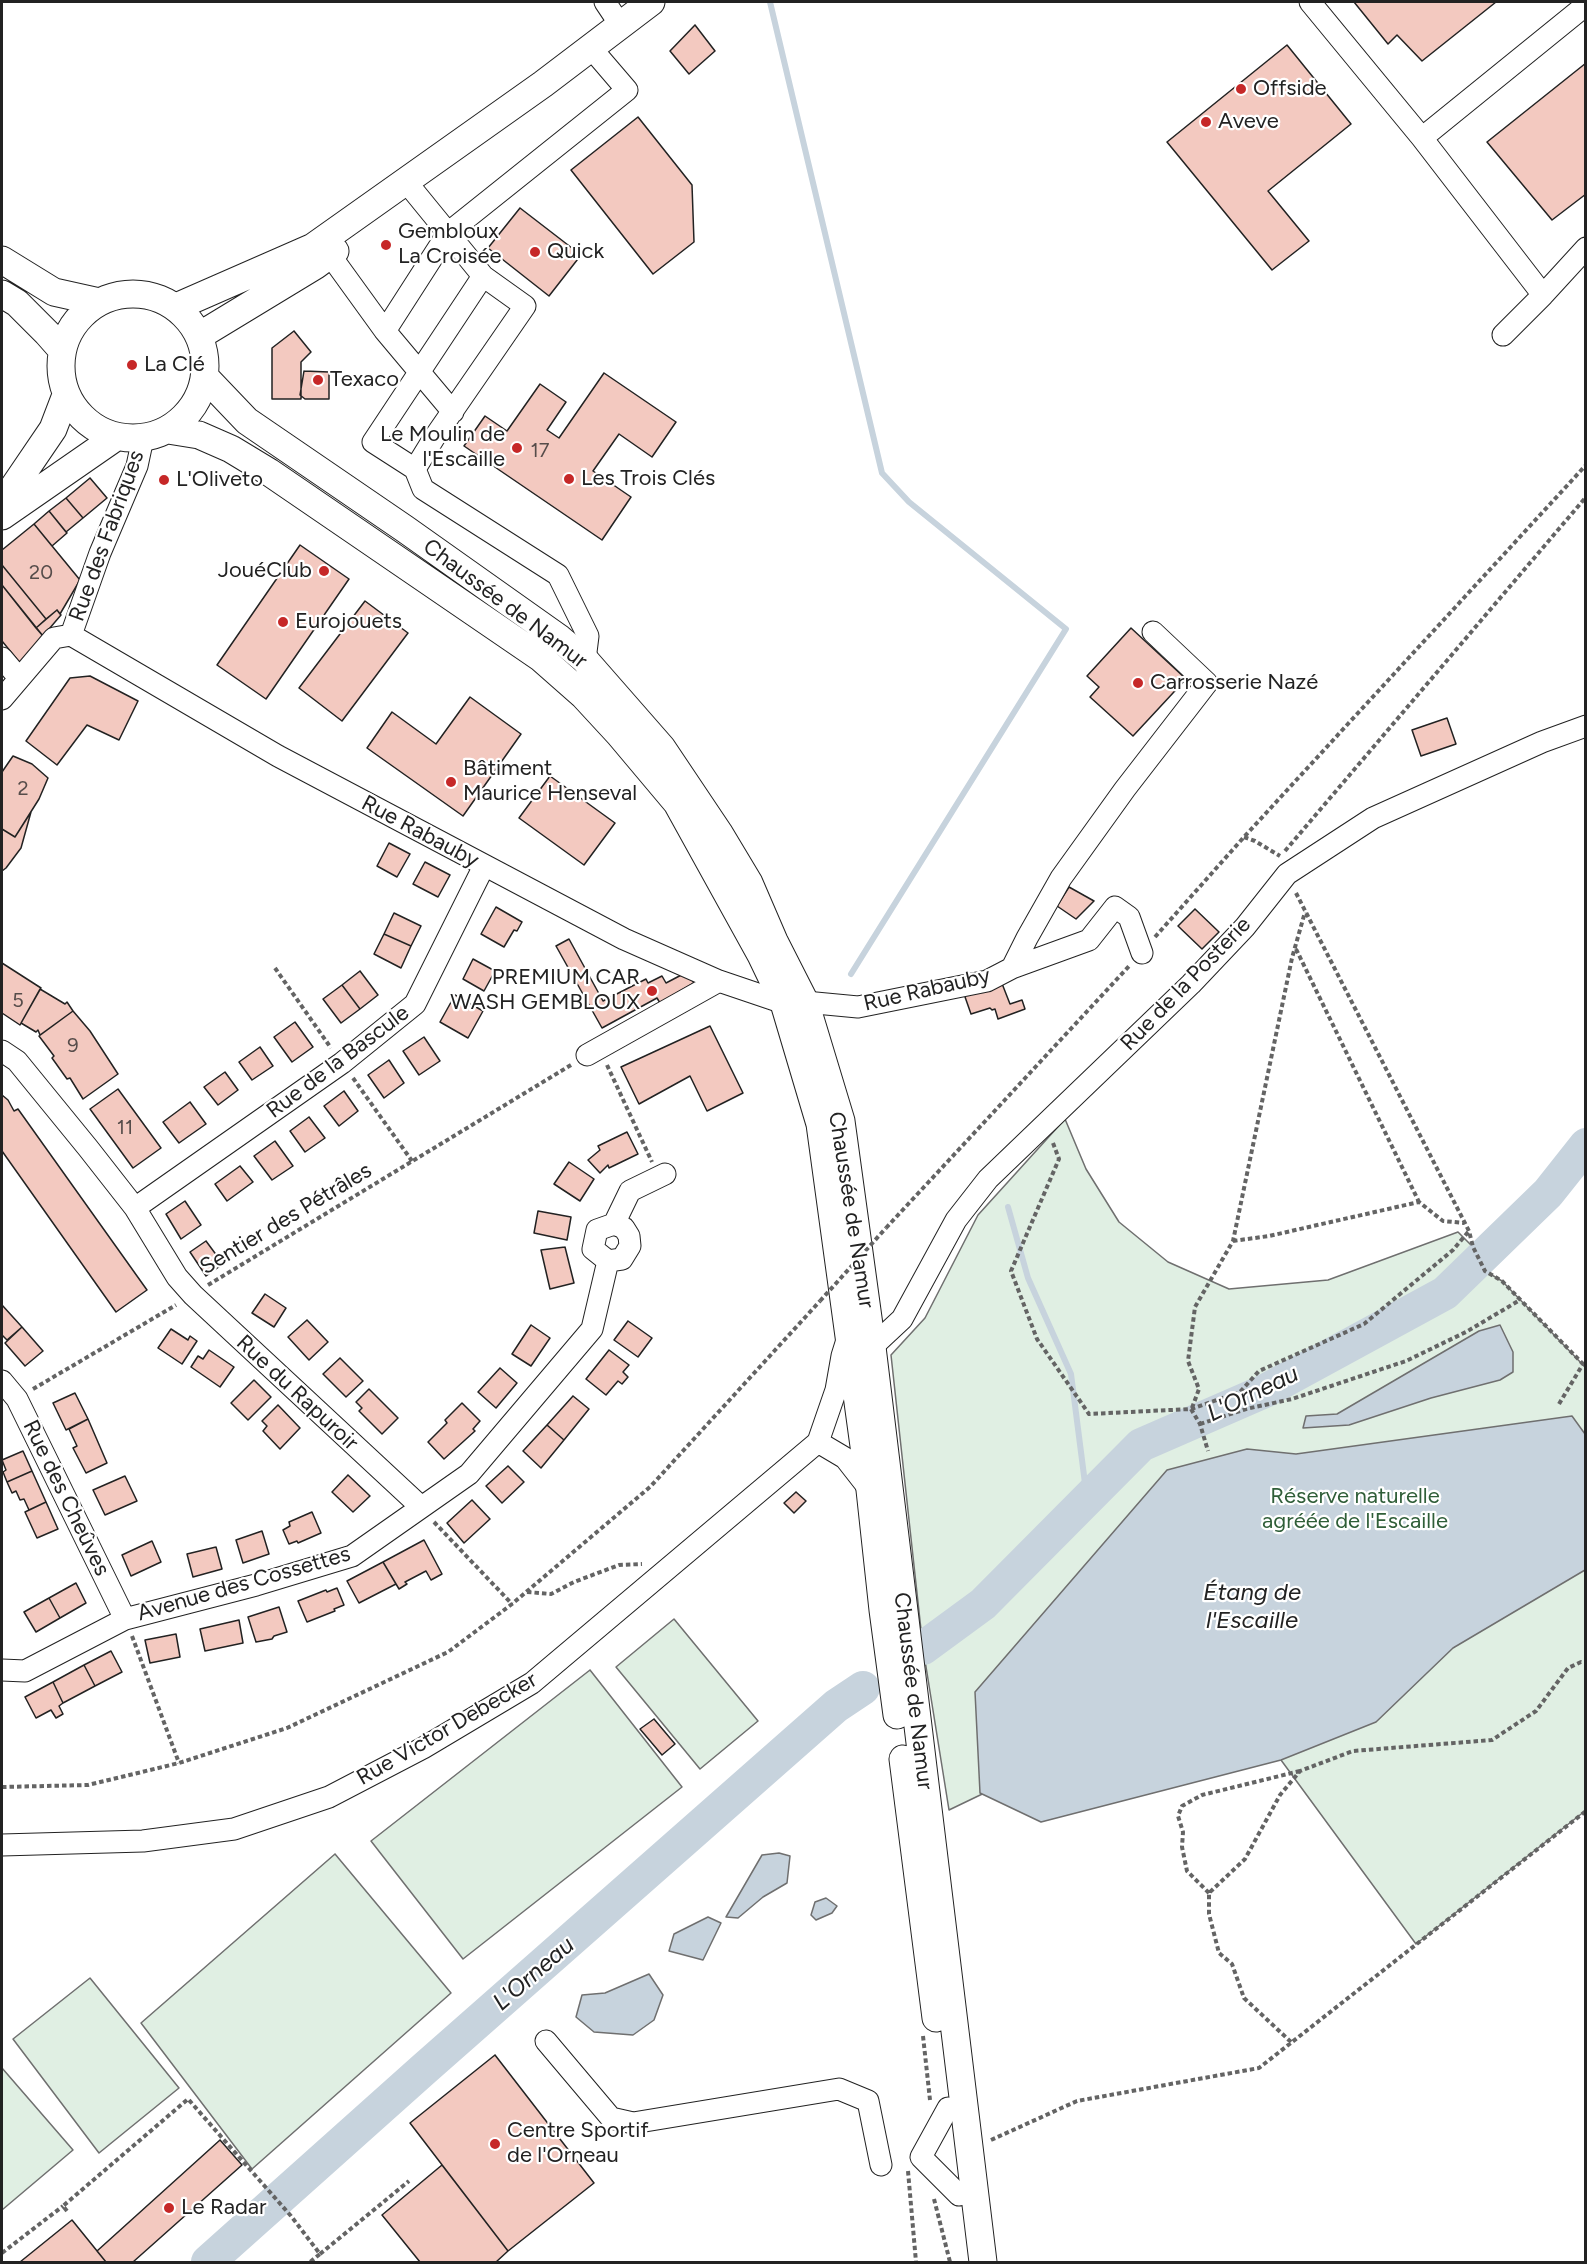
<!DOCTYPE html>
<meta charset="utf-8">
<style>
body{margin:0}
#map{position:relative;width:1587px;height:2264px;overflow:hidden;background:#fff;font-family:Figtree,sans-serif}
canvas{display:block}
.frame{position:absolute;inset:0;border:3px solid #222;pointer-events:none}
</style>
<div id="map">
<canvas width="1587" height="2264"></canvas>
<div class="frame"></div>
</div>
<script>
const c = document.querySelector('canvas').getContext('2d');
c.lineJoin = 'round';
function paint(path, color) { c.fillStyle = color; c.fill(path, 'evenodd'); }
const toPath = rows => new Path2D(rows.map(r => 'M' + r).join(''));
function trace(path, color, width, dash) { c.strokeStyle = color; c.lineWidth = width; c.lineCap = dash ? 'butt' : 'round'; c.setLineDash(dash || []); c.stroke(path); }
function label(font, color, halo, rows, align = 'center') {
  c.font = font + ' Figtree,sans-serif'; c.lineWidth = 4.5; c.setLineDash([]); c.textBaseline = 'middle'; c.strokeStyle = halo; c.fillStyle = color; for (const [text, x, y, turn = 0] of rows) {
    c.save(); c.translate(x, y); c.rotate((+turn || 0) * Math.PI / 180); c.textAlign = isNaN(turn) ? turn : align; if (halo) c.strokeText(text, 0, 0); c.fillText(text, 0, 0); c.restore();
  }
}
const green = toPath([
 [1065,1119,1086,1169,1119,1222,1168,1262,1229,1289,1328,1280,1458,1232,1473,1247,1485,1271,1502,1281,1585,1367,1585,1811,1416,1944,1281,1760,1207,1686,949,1810,923,1648,891,1355,925,1318,978,1215,1065,1119],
 [674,1619,758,1721,700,1769,616,1667,674,1619],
 [590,1670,682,1787,463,1959,371,1841,590,1670],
 [335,1854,451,1993,252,2169,141,2023,335,1854],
 [90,1978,179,2088,99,2153,13,2039,90,1978],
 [2,2068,73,2150,2,2210,2,2068]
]);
const water = toPath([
 [1500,1325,1513,1352,1513,1372,1500,1380,1431,1398,1349,1425,1303,1428,1306,1416,1337,1414,1479,1331,1500,1325],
 [1572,1416,1585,1434,1585,1570,1453,1648,1376,1722,1281,1760,1041,1822,980,1793,975,1692,1167,1470,1247,1449,1296,1454,1572,1416],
 [779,1853,790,1856,787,1883,763,1897,738,1918,726,1917,762,1855,779,1853],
 [826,1898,837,1906,832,1913,816,1920,811,1915,815,1902,826,1898],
 [708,1917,721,1923,703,1960,669,1951,674,1934,708,1917],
 [649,1974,663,1995,654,2020,633,2035,594,2032,576,2017,582,1995,605,1993,649,1974]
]);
const stream = toPath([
 [770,2,882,473,909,502,1066,629,851,974],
 [1008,1207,1028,1278,1071,1374,1087,1499]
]);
const river = toPath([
 [923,1648,983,1604,1141,1445,1265,1391,1445,1293,1548,1193,1586,1145],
 [208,2262,424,2069,836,1706,863,1688]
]);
const building = toPath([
 [1354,2,1496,2,1422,61,1397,35,1388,44,1354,2],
 [695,25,715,51,689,74,670,51,695,25],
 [1287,45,1351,124,1268,191,1309,241,1272,270,1167,142,1287,45],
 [1586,63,1586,194,1552,220,1487,142,1586,63],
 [638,117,692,185,694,242,653,274,571,170,638,117],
 [520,208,581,255,549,296,488,248,520,208],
 [294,331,311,352,301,362,301,399,272,399,272,348,294,331],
 [304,371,329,372,329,399,305,399,300,395,304,371],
 [604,373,676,422,652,457,619,434,593,471,631,497,602,540,464,446,485,416,507,431,540,384,566,402,547,430,559,438,604,373],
 [90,478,107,498,83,518,66,498,90,478],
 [66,498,83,518,66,532,49,511,66,498],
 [49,511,67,533,52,546,34,524,49,511],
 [34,524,80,580,60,614,57,610,46,619,2,565,2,550,34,524],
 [300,545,349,579,266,699,217,665,300,545],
 [2,565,46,619,36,628,2,585,2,565],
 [2,585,43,636,20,663,2,641,2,585],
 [365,601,408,633,342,721,299,688,365,601],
 [57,610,61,615,43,636,36,628,57,610],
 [1131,628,1186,679,1133,736,1090,697,1099,687,1087,676,1131,628],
 [90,676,138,701,119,740,87,725,57,765,26,741,70,678,90,676],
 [470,697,521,734,463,816,367,748,392,712,436,744,470,697],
 [1447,718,1456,744,1421,756,1412,730,1447,718],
 [13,756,32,764,48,778,39,799,15,837,2,829,2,772,13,756],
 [550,776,615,823,584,865,519,818,550,776],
 [31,812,21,848,6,868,2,871,2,829,15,837,31,812],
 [389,843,410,854,397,877,377,866,389,843],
 [425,862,450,875,438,897,413,884,425,862],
 [1069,887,1094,901,1076,919,1057,906,1069,887],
 [496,907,522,922,517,931,514,930,504,947,481,934,496,907],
 [1195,909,1219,932,1202,949,1178,926,1195,909],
 [394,913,421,926,411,946,384,934,394,913],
 [384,934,411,946,401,968,374,954,384,934],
 [569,939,603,1001,646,979,648,983,662,976,666,983,687,972,694,983,660,1003,657,998,602,1028,556,946,569,939],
 [473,959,495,971,484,991,463,979,473,959],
 [2,963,41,988,20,1025,2,1013,2,963],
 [360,971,378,995,360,1009,342,985,360,971],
 [1001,981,1010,1004,1022,1000,1025,1009,998,1019,995,1009,992,1010,990,1008,971,1014,964,994,1001,981],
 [342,985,360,1009,341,1023,323,999,342,985],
 [40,989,65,1004,67,1002,73,1011,40,1035,38,1030,36,1032,21,1023,40,989],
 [455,995,483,1011,468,1038,440,1022,455,995],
 [73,1011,90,1031,118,1074,83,1099,70,1078,67,1079,52,1058,54,1056,39,1036,73,1011],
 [295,1022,313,1047,292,1062,274,1037,295,1022],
 [710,1026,743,1093,707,1111,690,1076,639,1104,621,1067,710,1026],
 [424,1037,440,1061,419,1075,403,1051,424,1037],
 [260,1047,273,1066,252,1080,239,1062,260,1047],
 [389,1060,404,1083,384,1098,368,1075,389,1060],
 [225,1072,238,1090,218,1105,204,1087,225,1072],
 [118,1089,161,1148,133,1168,90,1109,118,1089],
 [344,1091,358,1111,339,1126,324,1106,344,1091],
 [2,1095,8,1100,14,1111,18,1109,147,1290,116,1312,2,1151,2,1095],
 [190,1102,206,1124,179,1143,163,1122,190,1102],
 [309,1117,325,1138,305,1152,290,1131,309,1117],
 [627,1132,638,1154,609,1168,608,1165,600,1173,588,1160,600,1150,598,1146,627,1132],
 [275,1141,293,1166,272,1180,254,1156,275,1141],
 [569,1162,594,1179,580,1201,554,1184,569,1162],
 [240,1166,253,1182,227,1201,215,1184,240,1166],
 [185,1201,201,1225,181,1239,166,1214,185,1201],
 [538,1211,571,1217,567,1240,534,1233,538,1211],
 [206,1241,223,1264,206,1276,190,1252,206,1241],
 [565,1247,574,1283,550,1289,541,1250,565,1247],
 [265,1294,286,1308,274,1327,252,1313,265,1294],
 [2,1305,22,1327,7,1340,2,1335,2,1305],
 [307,1320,328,1342,309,1360,288,1337,307,1320],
 [628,1321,652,1338,638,1357,614,1340,628,1321],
 [531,1325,550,1338,531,1366,512,1354,531,1325],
 [22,1327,43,1351,25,1366,5,1343,22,1327],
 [171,1329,188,1340,190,1336,197,1341,182,1364,158,1348,171,1329],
 [209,1350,234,1367,220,1387,191,1367,198,1356,203,1359,209,1350],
 [609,1350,629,1365,623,1372,628,1377,622,1384,618,1381,606,1395,586,1379,609,1350],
 [340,1358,363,1381,346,1397,323,1374,340,1358],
 [500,1368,517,1383,496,1408,478,1392,500,1368],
 [254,1380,271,1397,248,1420,231,1403,254,1380],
 [369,1389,398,1418,382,1434,359,1411,362,1408,356,1402,369,1389],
 [75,1393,88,1419,66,1430,53,1403,75,1393],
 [573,1396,589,1409,564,1440,547,1425,573,1396],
 [462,1403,480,1421,473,1429,475,1431,444,1459,428,1442,447,1423,445,1420,462,1403],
 [278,1405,300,1428,280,1449,263,1431,267,1426,262,1421,278,1405],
 [88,1419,107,1463,86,1473,73,1448,77,1446,69,1429,88,1419],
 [547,1425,564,1440,541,1468,523,1451,547,1425],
 [23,1451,32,1471,7,1482,3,1472,6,1470,2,1460,23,1451],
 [508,1466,524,1482,502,1503,486,1486,508,1466],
 [32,1471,46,1502,29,1510,24,1499,20,1500,16,1491,12,1493,7,1482,32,1471],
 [348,1475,370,1496,353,1512,332,1492,348,1475],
 [125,1476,137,1501,105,1515,93,1490,125,1476],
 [796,1492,806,1501,794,1513,784,1503,796,1492],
 [472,1500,490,1519,464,1543,447,1523,472,1500],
 [46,1502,58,1529,37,1538,25,1512,46,1502],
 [312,1512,321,1533,298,1543,297,1541,289,1544,283,1530,290,1526,289,1522,312,1512],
 [262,1531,269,1554,243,1563,236,1540,262,1531],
 [424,1540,442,1574,431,1580,426,1571,405,1582,407,1584,399,1589,383,1562,424,1540],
 [152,1541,161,1562,131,1576,122,1555,152,1541],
 [216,1547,222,1569,193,1577,187,1554,216,1547],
 [383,1562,396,1584,359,1603,347,1581,383,1562],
 [76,1583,86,1603,60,1618,49,1598,76,1583],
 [337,1588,344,1605,334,1609,335,1611,307,1622,298,1601,326,1590,327,1592,337,1588],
 [49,1598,60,1618,36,1632,24,1612,49,1598],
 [279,1607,287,1632,274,1636,272,1639,256,1642,248,1617,279,1607],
 [239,1620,243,1643,205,1651,200,1629,239,1620],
 [176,1634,180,1657,150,1663,145,1640,176,1634],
 [111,1651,122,1672,95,1686,84,1665,111,1651],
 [84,1665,95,1686,63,1703,53,1682,84,1665],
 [53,1682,63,1703,59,1706,63,1714,56,1718,51,1710,36,1718,25,1697,53,1682],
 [654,1719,675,1744,662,1755,640,1729,654,1719],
 [495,2055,594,2183,508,2251,410,2123,495,2055],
 [220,2140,242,2165,133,2262,106,2262,97,2251,220,2140],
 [442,2165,508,2251,496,2262,420,2262,382,2215,442,2165],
 [72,2220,106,2262,20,2262,72,2220]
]);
const path = toPath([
 [1244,837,1255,841,1280,856],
 [1285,851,1586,497],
 [1296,893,1469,1231,1473,1247,1485,1271,1502,1281,1586,1367],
 [1155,937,1244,837,1586,465],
 [1296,949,1419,1202],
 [275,968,331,1048],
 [607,1065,652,1162],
 [353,1078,412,1161],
 [1053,1143,1059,1159,1011,1271,1037,1339,1089,1414,1191,1409,1240,1392,1259,1371,1364,1324,1453,1250,1469,1231],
 [886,1228,1130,965],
 [1233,1241,1269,1236,1419,1202,1443,1221,1464,1223],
 [208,1285,571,1065],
 [33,1389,176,1305],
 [1559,1404,1583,1364],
 [1192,1408,1199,1389,1188,1361,1195,1307,1233,1241,1292,958,1305,912],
 [1191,1409,1200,1424,1208,1451],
 [1200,1424,1246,1409,1292,1399,1406,1361,1466,1332,1520,1300],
 [434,1522,512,1604],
 [527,1592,551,1594,574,1582,619,1565,642,1564],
 [132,1636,179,1763],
 [2,1787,88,1785,179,1763,287,1728,448,1652,512,1604,650,1487,820,1301],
 [1209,1893,1187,1871,1182,1847,1183,1832,1178,1816,1182,1806,1202,1795,1300,1771],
 [923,2036,930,2100],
 [1291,2042,1244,1998,1232,1964,1219,1953,1209,1914,1209,1893,1245,1859,1280,1795,1300,1771,1353,1751,1492,1740,1536,1711,1568,1668,1581,1662,1586,1663],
 [991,2140,1077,2101,1259,2068,1586,1811],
 [908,2171,916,2262],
 [934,2199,950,2262],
 [67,2211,63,2206,188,2099,291,2216,320,2254,310,2262],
 [2,2253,63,2206],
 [320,2254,409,2181]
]);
const minor = toPath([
 [605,2,621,26],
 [1310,2,1422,138,1543,295,1503,335],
 [1422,138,1586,5],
 [412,189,483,276,525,306,434,438,415,469,423,489,558,575,588,636,585,660],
 [330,255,385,331,453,412],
 [1543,295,1586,248],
 [385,331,448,233,627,90,591,48],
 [415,469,373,442,483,276],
 [71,635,278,756,624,939,719,981,784,1003],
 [71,635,100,553,137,466,143,438],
 [2,658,19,678],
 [2,699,54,638,71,635],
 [1012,968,1027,938,1061,878,1125,789,1207,683,1153,632],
 [805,1002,858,1007,987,981,1012,968,1089,940,1115,907,1129,917,1142,953],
 [2,1051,17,1061,88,1148,135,1208,177,1277,193,1295,420,1506],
 [587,1055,719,981],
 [135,1208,342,1063,415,1004,484,866],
 [614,1224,624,1228,629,1236,630,1246,622,1259,608,1261,593,1249,597,1230,614,1224],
 [614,1224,630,1191,665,1174],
 [872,1347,902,1319,956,1220,988,1179,1191,984,1245,927,1287,874,1373,818,1542,742,1586,726],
 [2,1381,17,1399,125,1619],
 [818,1442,845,1458,870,1490],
 [2,1670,25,1671,125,1619,256,1585,352,1556,469,1474,592,1329,608,1261],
 [2,1845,143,1841,234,1829,329,1797,423,1748,532,1683,818,1442,836,1390,842,1356,847,1340],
 [546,2041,611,2118,633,2123,839,2089,868,2101,881,2165],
 [948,2108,921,2157,959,2195]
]);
const major = toPath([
 [2,260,54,292,99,302],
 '61 366a72 72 0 1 1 144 0a72 72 0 1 1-144 0Z',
 [2,294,17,303,47,333,62,350],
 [176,307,313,247,543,84,651,2],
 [199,336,316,265,335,251],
 [205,377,247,421,405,529,559,638,585,660,662,748,719,833,749,883,774,941,805,1002,841,1121,872,1347,983,2262],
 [168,430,199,435,231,449,269,472,541,658,583,695,619,734,677,803,761,955,784,1003,820,1124,870,1490,883,1610,897,1715],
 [2,504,53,429,66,395],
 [2,516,116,437],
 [903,1759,936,2018]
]);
const pathBridge = toPath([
 [820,1301,886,1228]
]);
const markers = [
 [1241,89,6,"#c62828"],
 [1206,122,6,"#c62828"],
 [386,245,6,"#c62828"],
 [535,252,6,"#c62828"],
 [132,365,6,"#c62828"],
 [318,380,6,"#c62828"],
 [517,448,6,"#c62828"],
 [569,479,6,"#c62828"],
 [164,480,6,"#c62828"],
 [324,571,6,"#c62828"],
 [283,622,6,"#c62828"],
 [1138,683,6,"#c62828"],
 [451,782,6,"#c62828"],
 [652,991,6,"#c62828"],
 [495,2144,6,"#c62828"],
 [169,2208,6,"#c62828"]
];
const numberNames = [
 ["17",540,451],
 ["20",41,573],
 ["2",23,789],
 ["5",18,1001],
 ["9",73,1046],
 ["11",125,1128]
];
const poiNames = [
 ["Offside",1253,89],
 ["Aveve",1218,122],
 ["Gembloux",398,232],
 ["La Croisée",398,257],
 ["Quick",547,252],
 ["La Clé",144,365],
 ["Texaco",330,380],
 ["Le Moulin de",505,435,"right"],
 ["l'Escaille",505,460,"right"],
 ["Les Trois Clés",581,479],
 ["L'Oliveto",176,480],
 ["JouéClub",312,571,"right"],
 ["Eurojouets",295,622],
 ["Carrosserie Nazé",1150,683],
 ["Bâtiment",463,769],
 ["Maurice Henseval",463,794],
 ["PREMIUM CAR",640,978,"right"],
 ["WASH GEMBLOUX",640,1003,"right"],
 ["Centre Sportif",507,2131],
 ["de l'Orneau",507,2156],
 ["Le Radar",181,2208]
];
const streetNames = [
 ["Rue des Fabriques",107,536,-70],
 ["Chaussée de Namur",505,604,37],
 ["Rue Rabauby",420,832,28],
 ["Rue de la Posterie",1186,984,-46],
 ["Rue Rabauby",927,990,-13],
 ["Rue de la Bascule",338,1062,-37],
 ["Chaussée de Namur",851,1210,81],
 ["Sentier des Pétrâles",286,1219,-31],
 ["Rue du Rapuroir",297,1393,43],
 ["Rue des Cheûves",66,1498,64],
 ["Avenue des Cossettes",244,1584,-16],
 ["Chaussée de Namur",913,1691,83],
 ["Rue Victor Debecker",447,1729,-30]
];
const parkNames = [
 ["Réserve naturelle",1355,1497],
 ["agréée de l'Escaille",1355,1522]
];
const waterNames = [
 ["L'Orneau",1253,1394,-26],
 ["Étang de",1252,1593],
 ["l'Escaille",1252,1621],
 ["L'Orneau",534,1974,-41]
];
paint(green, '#e0efe3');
trace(green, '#6f6f6f', 1.5);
paint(water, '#c7d3dd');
trace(water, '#6f6f6f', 1.5);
trace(stream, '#c7d3dd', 6);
trace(river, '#c7d3dd', 34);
paint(building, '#f3c9c0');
trace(building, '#222', 1.5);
trace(minor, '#222', 23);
trace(major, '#222', 29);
trace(path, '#646464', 4, [4.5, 3]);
trace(minor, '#fff', 21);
trace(major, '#fff', 27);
trace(pathBridge, '#646464', 4, [4.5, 3]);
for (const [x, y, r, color] of markers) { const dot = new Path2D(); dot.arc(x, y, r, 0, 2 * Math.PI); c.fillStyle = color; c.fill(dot); trace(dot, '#fff', 2); }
label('20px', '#564c4a', null, numberNames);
label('22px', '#222', '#fff', poiNames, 'left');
label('22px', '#222', '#fff', streetNames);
label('22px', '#2f5e38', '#fff', parkNames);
label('italic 24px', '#222', '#fff', waterNames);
</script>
